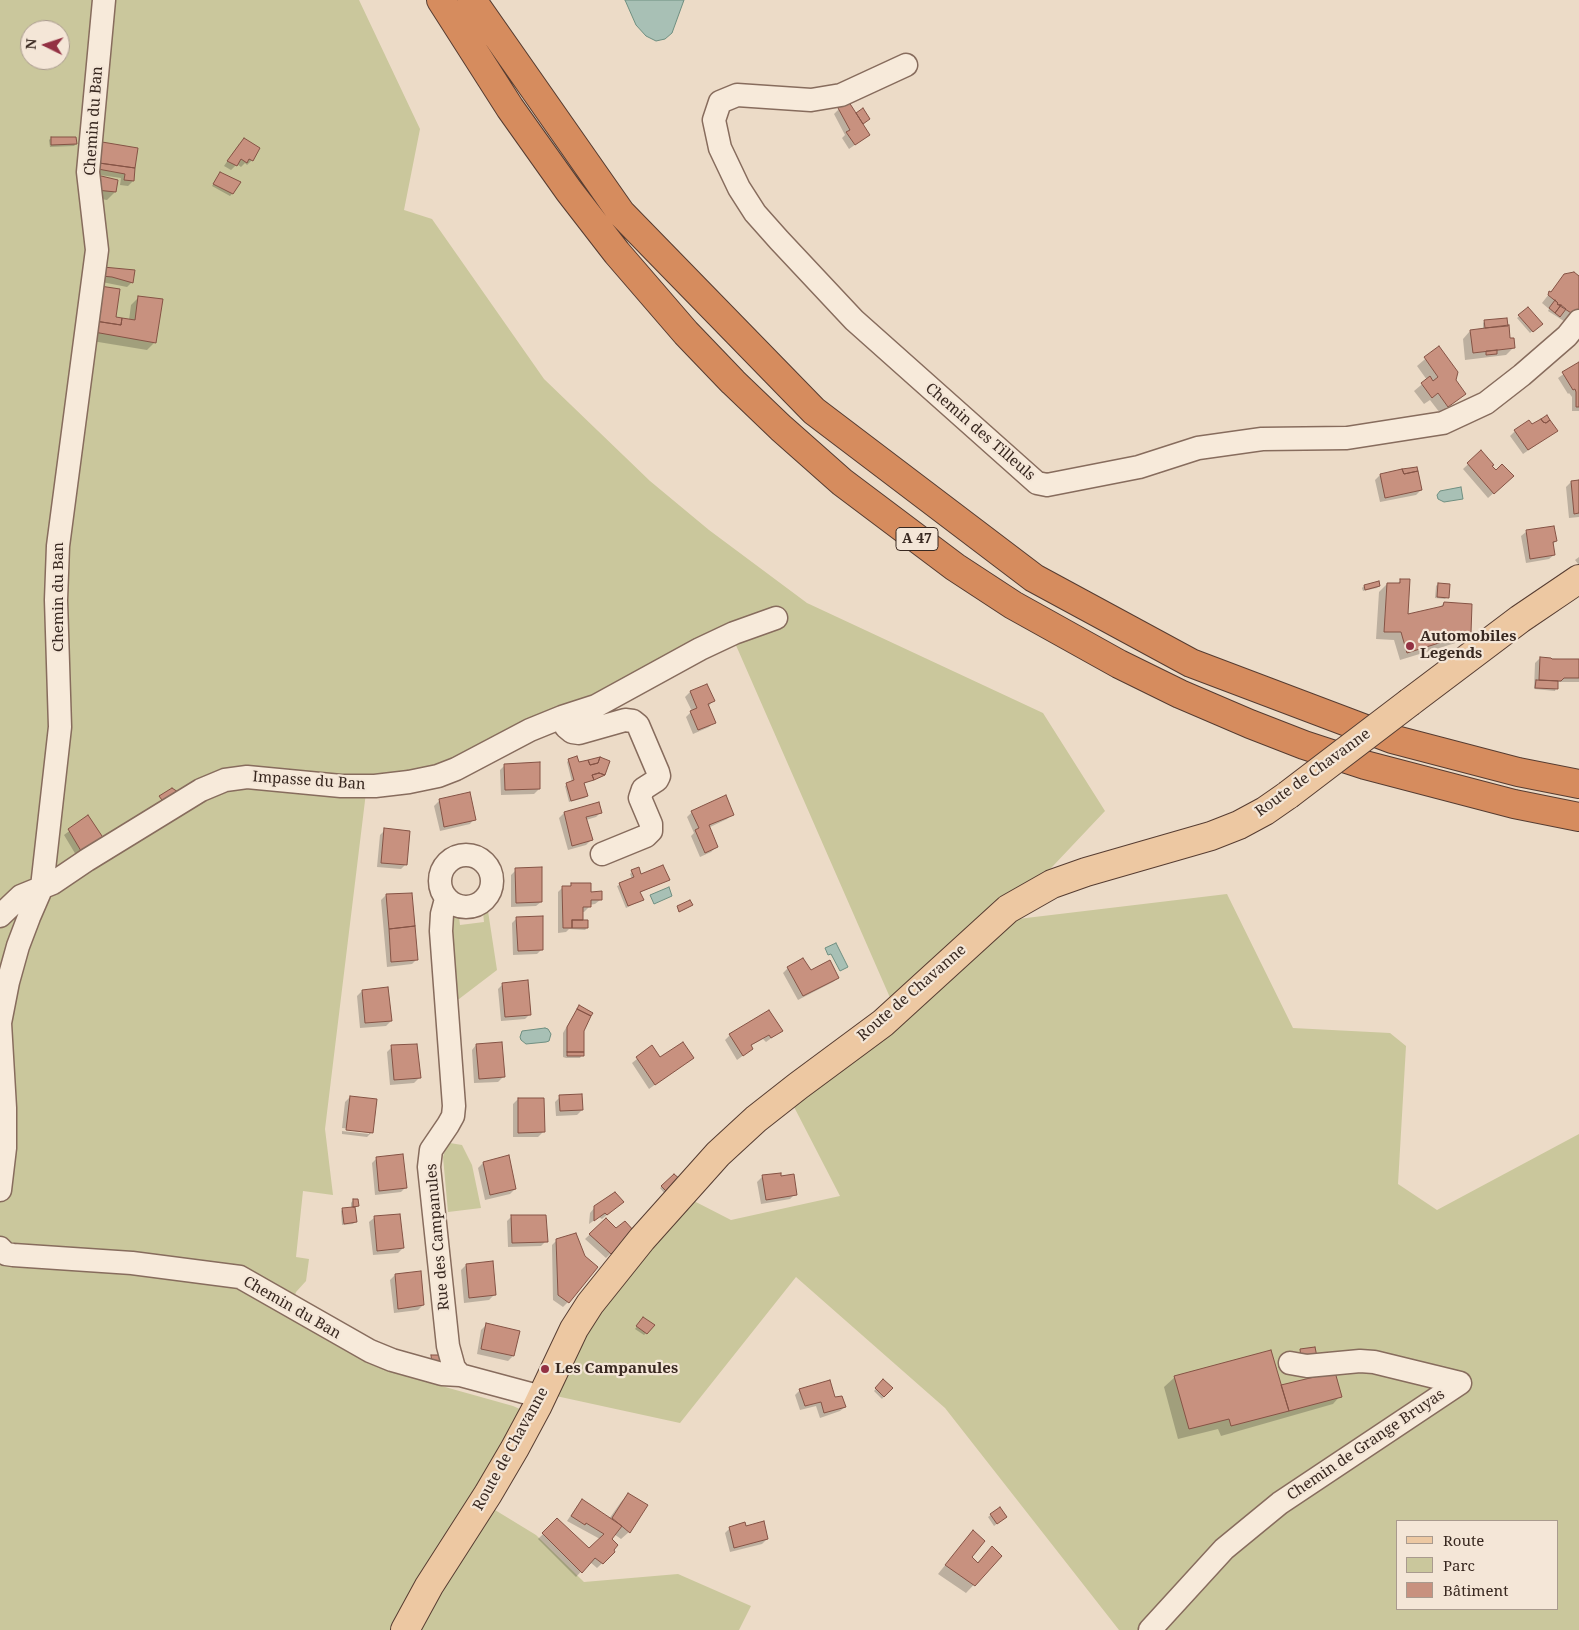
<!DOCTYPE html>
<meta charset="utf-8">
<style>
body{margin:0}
#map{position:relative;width:1579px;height:1630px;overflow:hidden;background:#ecdbc7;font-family:"Noto Serif",serif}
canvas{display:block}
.legend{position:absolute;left:1396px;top:1520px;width:162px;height:90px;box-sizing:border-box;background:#f4e6d7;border:1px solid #a99a8e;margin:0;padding:6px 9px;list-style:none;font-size:15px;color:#382820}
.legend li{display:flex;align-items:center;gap:10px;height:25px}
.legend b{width:25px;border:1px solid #a99a8e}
.north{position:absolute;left:20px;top:20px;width:50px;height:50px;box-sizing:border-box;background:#f4e6d7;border:1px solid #a99a8e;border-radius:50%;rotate:274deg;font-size:14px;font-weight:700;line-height:20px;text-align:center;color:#382820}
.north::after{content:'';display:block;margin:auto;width:18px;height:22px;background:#933143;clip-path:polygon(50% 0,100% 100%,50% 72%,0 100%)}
</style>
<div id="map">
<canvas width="1579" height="1630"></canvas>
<ul class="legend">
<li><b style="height:6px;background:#edc8a2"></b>Route</li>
<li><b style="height:14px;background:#cac79c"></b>Parc</li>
<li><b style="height:14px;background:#c8917f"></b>Bâtiment</li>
</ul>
<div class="north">N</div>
</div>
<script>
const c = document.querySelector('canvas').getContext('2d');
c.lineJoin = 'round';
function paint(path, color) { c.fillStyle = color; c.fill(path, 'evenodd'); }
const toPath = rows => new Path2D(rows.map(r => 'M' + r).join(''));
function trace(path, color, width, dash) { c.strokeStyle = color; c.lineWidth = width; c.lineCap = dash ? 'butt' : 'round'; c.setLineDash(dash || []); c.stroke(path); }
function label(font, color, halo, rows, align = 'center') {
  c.font = font + ' "Noto Serif",serif'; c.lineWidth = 4.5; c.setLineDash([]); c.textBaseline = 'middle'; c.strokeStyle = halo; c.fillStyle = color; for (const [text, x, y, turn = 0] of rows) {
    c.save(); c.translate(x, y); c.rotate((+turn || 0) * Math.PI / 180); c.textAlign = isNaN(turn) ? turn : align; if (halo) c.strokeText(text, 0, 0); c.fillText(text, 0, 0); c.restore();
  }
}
const green = toPath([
 [0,0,359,0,420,129,404,210,432,219,544,379,650,481,709,530,807,603,1043,713,1105,811,1001,921,1227,894,1293,1028,1390,1033,1406,1046,1398,1184,1437,1210,1579,1134,1579,1630,1119,1630,945,1408,796,1277,680,1423,556,1396,597,1305,690,1199,731,1220,840,1196,792,1103,902,1025,735,643,448,767,368,776,325,1129,333,1195,303,1191,296,1257,309,1259,306,1281,296,1292,289,1314,395,1373,513,1406,545,1420,495,1510,536,1535,584,1582,678,1574,751,1606,739,1630,0,1630],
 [30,30,60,30,60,60,30,60],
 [1398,1521,1558,1521,1558,1609,1398,1609],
 [488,911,497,970,459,999,453,1000,448,930,453,918,459,917,460,925,484,922,483,912],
 [450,1143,462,1145,472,1165,481,1208,448,1212,443,1157,445,1150]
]);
const water = toPath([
 [625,0,684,0,672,33,665,39,656,41,646,36,636,25,625,0],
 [1461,487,1463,499,1444,502,1438,499,1437,495,1440,491,1461,487],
 [669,887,672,896,654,904,650,895,669,887],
 [836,943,848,967,840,971,831,954,828,955,825,948,836,943],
 [545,1028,548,1029,551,1034,549,1041,546,1042,526,1044,521,1040,520,1037,522,1031,545,1028]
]);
const shadow = toPath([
 [847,101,856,115,863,110,867,121,862,124,869,135,849,149,842,138,845,135,834,114],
 [51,138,75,138,76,144,74,146,50,147,49,140],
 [102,144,133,181,128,186,120,185,121,178,93,174],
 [239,144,252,160,247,165,245,163,241,167,237,164,231,170,224,166],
 [219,175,232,194,230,196,212,186],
 [90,184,115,192,107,200,89,197],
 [98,273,132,282,127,287,97,281],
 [1564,275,1579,278,1579,308,1567,323,1548,311,1549,309,1542,303],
 [139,297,155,342,147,350,86,340,115,318,129,320,131,305],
 [1528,309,1541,324,1530,333,1517,318],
 [1485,321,1509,339,1513,348,1506,355,1465,360,1463,339,1470,331,1483,330,1483,323],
 [1438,348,1455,380,1464,393,1440,413,1430,400,1424,404,1414,391,1427,380,1417,366],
 [1579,363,1579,411,1572,411,1572,397,1569,393,1568,394,1558,378],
 [1532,426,1556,431,1523,454,1510,436,1515,431],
 [1481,452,1491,466,1507,481,1488,498,1463,469],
 [1380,475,1421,490,1416,495,1380,502,1375,480],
 [1571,482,1579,482,1579,517,1569,518,1566,487],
 [1526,532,1556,541,1552,545,1554,555,1549,559,1526,563,1521,536],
 [1579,557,1579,565,1575,560],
 [1401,580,1406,615,1439,608,1444,603,1469,633,1462,641,1400,660,1394,640,1376,639,1379,592,1387,584,1397,584],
 [1438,584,1447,597,1445,599,1435,598,1436,586],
 [1364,586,1379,586,1377,588,1363,591,1362,588],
 [1540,658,1579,660,1579,682,1558,682,1555,691,1534,689,1535,663],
 [706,685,713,701,708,707,714,722,709,727,693,734,686,717,692,711,685,697,690,692],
 [569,760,604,775,601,777,583,784,587,796,585,798,569,802,565,786,572,782,567,762],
 [505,765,539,789,534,794,501,795,500,770],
 [439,801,474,819,470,824,440,831,434,806],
 [598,803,601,812,596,817,586,820,591,840,586,845,568,850,559,818,564,813],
 [692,812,732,814,727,819,708,828,716,847,711,852,700,857,691,836,694,833,687,817],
 [88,817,79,860,64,835],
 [385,830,406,864,401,869,377,867,380,835],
 [516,870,541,902,536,906,511,907,511,875],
 [632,872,641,875,668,880,639,893,642,900,626,908,617,886,632,879,630,874],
 [571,885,600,900,595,904,589,905,589,907,584,912,582,912,582,921,587,928,585,930,569,929,566,932,558,933,558,892,563,887,569,887],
 [386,895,417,959,412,964,387,967,381,900],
 [517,918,542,949,537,954,513,955,512,923],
 [788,968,810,972,838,978,833,982,798,1000,783,973],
 [503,984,530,1014,525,1019,501,1021,498,989],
 [362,991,391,1021,386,1026,360,1028,357,996],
 [579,1006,582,1030,582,1055,580,1058,566,1058,563,1057,563,1033],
 [781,1031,766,1042,763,1039,750,1046,752,1049,737,1060,725,1040,730,1035],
 [476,1045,503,1077,498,1082,474,1083,472,1050],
 [392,1047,419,1078,414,1083,390,1085,387,1052],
 [652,1047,660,1058,692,1058,649,1089,632,1063],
 [350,1097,372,1132,367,1137,342,1134,342,1131,369,1134,369,1131,342,1128,345,1102],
 [560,1097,582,1110,577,1115,556,1116,555,1102],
 [518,1099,543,1132,538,1137,513,1137,513,1104],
 [377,1158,405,1188,401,1192,375,1195,372,1163],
 [483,1163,515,1189,510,1194,485,1200,478,1168],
 [674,1176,665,1194,660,1188],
 [762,1177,780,1178,795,1194,790,1199,761,1204,757,1182],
 [353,1200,357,1206,354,1208,355,1222,353,1224,342,1225,341,1211,343,1209,351,1208,351,1203],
 [622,1202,602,1219,599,1217,589,1224,590,1213,595,1207],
 [399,1215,403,1248,398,1253,373,1255,369,1222,374,1218],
 [512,1216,546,1241,541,1246,508,1247,507,1221],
 [606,1219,616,1230,633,1231,606,1258,585,1239],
 [557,1240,568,1302,563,1307,553,1300,552,1245],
 [466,1265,494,1295,489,1300,464,1303,461,1270],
 [395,1275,423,1305,418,1310,394,1313,390,1280],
 [641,1321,653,1326,644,1335,635,1329],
 [486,1325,513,1356,508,1361,477,1354,481,1330],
 [1175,1377,1280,1387,1340,1396,1333,1404,1221,1436,1218,1429,1178,1439,1164,1387],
 [883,1381,891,1388,882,1399,874,1391],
 [800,1390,835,1399,845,1407,840,1411,820,1418,816,1406,800,1410,795,1395],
 [628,1494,629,1532,621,1539,614,1534,611,1539,614,1552,597,1568,590,1562,576,1577,538,1539,557,1520,589,1550,600,1539,567,1521,577,1506,582,1501,609,1519,621,1502],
 [1000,1508,1003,1519,994,1526,988,1517],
 [745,1527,767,1539,762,1544,730,1552,725,1533,730,1528],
 [966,1539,971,1557,977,1563,992,1547,1001,1556,966,1593,938,1574]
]);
const building = toPath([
 [847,99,870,135,855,145,846,132,850,130,838,108,847,99],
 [863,108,870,119,863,124,856,113,863,108],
 [51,137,76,137,77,144,51,145,51,137],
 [244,138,260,148,253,161,249,159,247,163,241,159,237,166,227,161,244,138],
 [102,142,138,148,135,168,99,163,102,142],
 [99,163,135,168,134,181,124,180,125,174,98,169,99,163],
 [220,172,241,182,233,194,213,184,220,172],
 [97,175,118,180,116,192,96,190,97,175],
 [103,267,135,270,133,283,112,277,101,276,103,267],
 [1574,272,1579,276,1579,309,1576,316,1557,304,1558,303,1548,295,1549,291,1551,292,1564,274,1574,272],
 [100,286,120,289,116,317,122,318,121,325,95,321,100,286],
 [138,296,163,299,156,343,94,332,95,321,121,325,122,318,135,320,138,296],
 [1555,300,1558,303,1557,304,1561,305,1555,313,1549,308,1555,300],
 [1561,305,1566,309,1560,317,1555,313,1561,305],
 [1528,307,1543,324,1533,332,1518,315,1528,307],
 [1507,318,1508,326,1485,328,1484,320,1507,318],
 [1509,325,1510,338,1514,338,1515,348,1473,353,1470,330,1509,325],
 [1439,346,1458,372,1456,380,1466,394,1448,407,1438,393,1432,398,1421,383,1430,376,1433,381,1438,377,1424,357,1439,346],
 [1497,350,1497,354,1486,355,1486,351,1497,350],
 [1579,362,1579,407,1576,407,1576,392,1575,389,1573,390,1562,372,1579,362],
 [1547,415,1550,420,1546,423,1543,422,1541,419,1547,415],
 [1541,419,1543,422,1546,423,1550,420,1558,431,1528,450,1514,430,1529,420,1532,424,1541,419],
 [1481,450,1494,465,1492,466,1496,470,1502,464,1514,476,1494,494,1467,463,1481,450],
 [1417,467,1418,471,1404,474,1402,469,1417,467],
 [1402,469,1404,474,1418,471,1422,490,1385,498,1380,474,1402,469],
 [1579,480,1579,513,1574,514,1571,481,1579,480],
 [1554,526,1557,541,1553,542,1555,555,1530,559,1526,530,1554,526],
 [1400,579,1410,579,1408,614,1443,606,1444,602,1472,604,1471,633,1407,653,1401,632,1384,632,1387,583,1400,583,1400,579],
 [1379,581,1380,586,1365,590,1364,585,1379,581],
 [1438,583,1450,584,1449,598,1437,597,1438,583],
 [1540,657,1551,658,1552,659,1579,659,1579,678,1564,678,1561,681,1539,680,1540,657],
 [1536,680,1558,681,1558,689,1535,688,1536,680],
 [707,684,715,701,708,704,716,723,698,730,690,711,697,708,690,691,707,684],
 [577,756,579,762,588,760,590,765,598,763,600,757,610,761,605,775,599,773,592,775,594,780,584,783,588,796,571,801,566,783,574,780,568,759,577,756],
 [600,757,598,763,590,765,588,760,600,757],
 [540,762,540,789,505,790,504,764,540,762],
 [599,773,605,775,594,780,592,775,599,773],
 [172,788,184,796,167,807,159,796,172,788],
 [470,792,476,820,444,827,439,799,470,792],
 [726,795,734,815,709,825,718,847,705,853,695,830,699,828,691,811,726,795],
 [599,802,602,813,586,817,593,840,572,846,564,812,599,802],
 [88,815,104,839,84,856,68,829,88,815],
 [384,828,410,831,407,865,381,863,384,828],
 [663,865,670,880,640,892,644,900,628,906,619,883,634,877,631,870,639,867,641,874,663,865],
 [542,867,542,902,516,903,515,868,542,867],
 [571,883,591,883,591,892,602,891,602,900,591,900,591,907,583,907,583,920,572,920,572,928,563,928,562,886,571,886,571,883],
 [412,893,415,926,389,929,386,894,412,893],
 [690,900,693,905,679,912,677,906,690,900],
 [543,916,543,950,518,951,516,917,543,916],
 [572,920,588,920,588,928,572,928,572,920],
 [415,926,418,960,391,962,389,929,415,926],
 [803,958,811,970,830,960,839,978,803,996,787,967,803,958],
 [528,980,531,1015,505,1017,502,983,528,980],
 [388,987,392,1021,365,1023,362,990,388,987],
 [579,1005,593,1013,591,1016,577,1009,579,1005],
 [577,1009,591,1016,584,1031,584,1052,567,1052,567,1027,577,1009],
 [769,1010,783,1031,771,1038,769,1035,751,1045,753,1049,743,1056,729,1034,769,1010],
 [502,1042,505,1077,479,1079,476,1044,502,1042],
 [683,1042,694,1058,655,1085,636,1057,652,1045,660,1057,683,1042],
 [417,1044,421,1078,394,1080,391,1045,417,1044],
 [567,1052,584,1052,584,1056,567,1056,567,1052],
 [582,1094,583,1110,560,1111,559,1095,582,1094],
 [350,1096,377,1099,373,1133,346,1130,350,1096],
 [518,1098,544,1098,545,1132,518,1133,518,1098],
 [403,1154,407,1188,379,1191,376,1157,403,1154],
 [509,1155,516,1189,490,1195,483,1162,509,1155],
 [781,1173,781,1176,794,1174,797,1195,766,1200,762,1175,781,1173],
 [674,1174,681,1180,668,1193,661,1186,674,1174],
 [615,1192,624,1202,607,1215,605,1213,594,1221,594,1206,615,1192],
 [353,1199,358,1199,359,1206,353,1207,353,1199],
 [353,1207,355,1207,357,1222,344,1224,342,1208,353,1207],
 [400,1214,404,1248,377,1251,374,1216,400,1214],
 [511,1215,546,1215,548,1242,512,1243,511,1215],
 [606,1218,616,1228,625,1221,634,1231,611,1254,589,1234,606,1218],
 [576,1233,585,1256,598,1267,569,1303,558,1295,556,1239,576,1233],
 [493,1261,496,1295,469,1298,466,1264,493,1261],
 [421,1271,424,1305,398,1309,395,1274,421,1271],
 [643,1317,655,1325,647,1334,636,1326,643,1317],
 [486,1323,520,1331,514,1356,481,1349,486,1323],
 [1315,1347,1317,1357,1301,1359,1300,1349,1315,1347],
 [1271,1350,1289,1411,1231,1426,1229,1419,1189,1429,1174,1376,1271,1350],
 [431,1355,441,1355,442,1365,432,1365,431,1355],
 [1335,1372,1342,1397,1289,1411,1281,1385,1335,1372],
 [883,1379,893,1388,884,1397,875,1388,883,1379],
 [830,1380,835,1397,842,1396,846,1407,824,1413,821,1402,805,1406,799,1389,830,1380],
 [628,1493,648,1505,630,1533,612,1518,628,1493],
 [582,1499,622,1526,612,1539,618,1545,614,1550,615,1552,603,1564,595,1558,582,1573,542,1533,557,1518,589,1548,604,1534,586,1523,585,1525,571,1516,582,1499],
 [1000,1507,1007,1517,997,1524,990,1514,1000,1507],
 [764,1521,768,1539,734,1548,729,1527,745,1522,746,1526,764,1521],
 [973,1530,985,1541,972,1557,978,1563,992,1546,1002,1556,975,1586,945,1565,973,1530]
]);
const minor = toPath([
 [906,65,841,95,811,100,737,95,720,102,714,120,720,148,739,188,755,213,779,240,854,320,1037,483,1047,485,1139,467,1198,448,1262,439,1347,438,1443,423,1486,403,1522,375,1567,336,1579,321],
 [562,717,566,727,572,732,579,733,625,720,633,721,638,725,658,772,659,776,657,780,643,789,640,798,651,824,651,831,646,836,602,854],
 '440 881a26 26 0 1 1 52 0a26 26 0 1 1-52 0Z',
 [446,899,442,914,441,931,454,1106,453,1116,448,1125,431,1150,429,1167,448,1346,454,1368,460,1375,542,1397],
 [0,916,21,896,53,883,87,860,201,790,225,780,247,777,341,786,375,786,409,782,438,776,456,769,530,730,562,717,596,706,700,649,734,633,776,618],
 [0,1190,5,1148,5,1108,0,1023,8,982,18,946,29,917,42,887,60,727,56,600,58,546,97,250,88,172,104,0],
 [0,1248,6,1254,13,1255,132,1263,240,1277,370,1351,392,1360,442,1374,460,1375],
 [1150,1630,1224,1549,1280,1503,1460,1383,1374,1362,1360,1361,1307,1366,1290,1363]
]);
const major = toPath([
 [1410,702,1520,619,1579,579],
 [405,1630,429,1586,488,1494,515,1448,537,1407,574,1329,590,1304,642,1239,718,1154,756,1119,798,1086,883,1023,1008,909,1052,884,1086,872,1211,836,1239,825,1265,811,1288,795]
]);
const highway = toPath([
 [441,0,510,108,569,191,617,253,686,333,733,382,781,428,842,482,955,567,1013,605,1119,664,1180,694,1250,724,1304,745,1365,765,1514,804,1579,817],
 [472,0,621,213,814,411,1034,578,1191,663,1392,739,1518,772,1579,784]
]);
const majorBridge = toPath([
 [1288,795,1410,702]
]);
const markers = [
 [1410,646,5,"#933143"],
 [545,1369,5,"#933143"]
];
const shields = [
 [917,539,42]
];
const shieldNames = [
 ["A 47",917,539]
];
const streetNames = [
 ["Chemin du Ban",94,121,-86],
 ["Chemin des Tilleuls",980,432,41],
 ["Chemin du Ban",59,597,-90],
 ["Route de Chavanne",1313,773,-36],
 ["Impasse du Ban",309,781,4],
 ["Route de Chavanne",912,993,-41],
 ["Rue des Campanules",438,1237,-95],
 ["Chemin du Ban",292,1308,30],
 ["Chemin de Grange Bruyas",1366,1445,-34],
 ["Route de Chavanne",511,1449,-61]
];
const poiNames = [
 ["Automobiles",1420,637],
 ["Legends",1420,654],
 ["Les Campanules",555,1369]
];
paint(green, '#cac79c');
paint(water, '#a8c0b5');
trace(water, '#6f8f81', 1);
paint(shadow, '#0003');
paint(building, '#c8917f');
trace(building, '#855345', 1);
trace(minor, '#876c5d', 25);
trace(major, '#563c31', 30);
trace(highway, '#563c31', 30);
trace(minor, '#f7eada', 22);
trace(major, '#edc8a2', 28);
trace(highway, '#d68c5e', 28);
trace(majorBridge, '#563c31', 30, []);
trace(majorBridge, '#edc8a2', 28);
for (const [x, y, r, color] of markers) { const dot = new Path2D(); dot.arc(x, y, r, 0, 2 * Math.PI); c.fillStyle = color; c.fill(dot); trace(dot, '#f4e6d7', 2); }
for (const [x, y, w] of shields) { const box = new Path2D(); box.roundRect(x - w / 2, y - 11.5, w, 23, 4); c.fillStyle = '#f4e6d7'; c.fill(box); trace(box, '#382820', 1); }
label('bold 14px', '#382820', null, shieldNames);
label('15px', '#382820', '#f4e6d7', streetNames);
label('bold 15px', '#382820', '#f4e6d7', poiNames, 'left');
</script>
